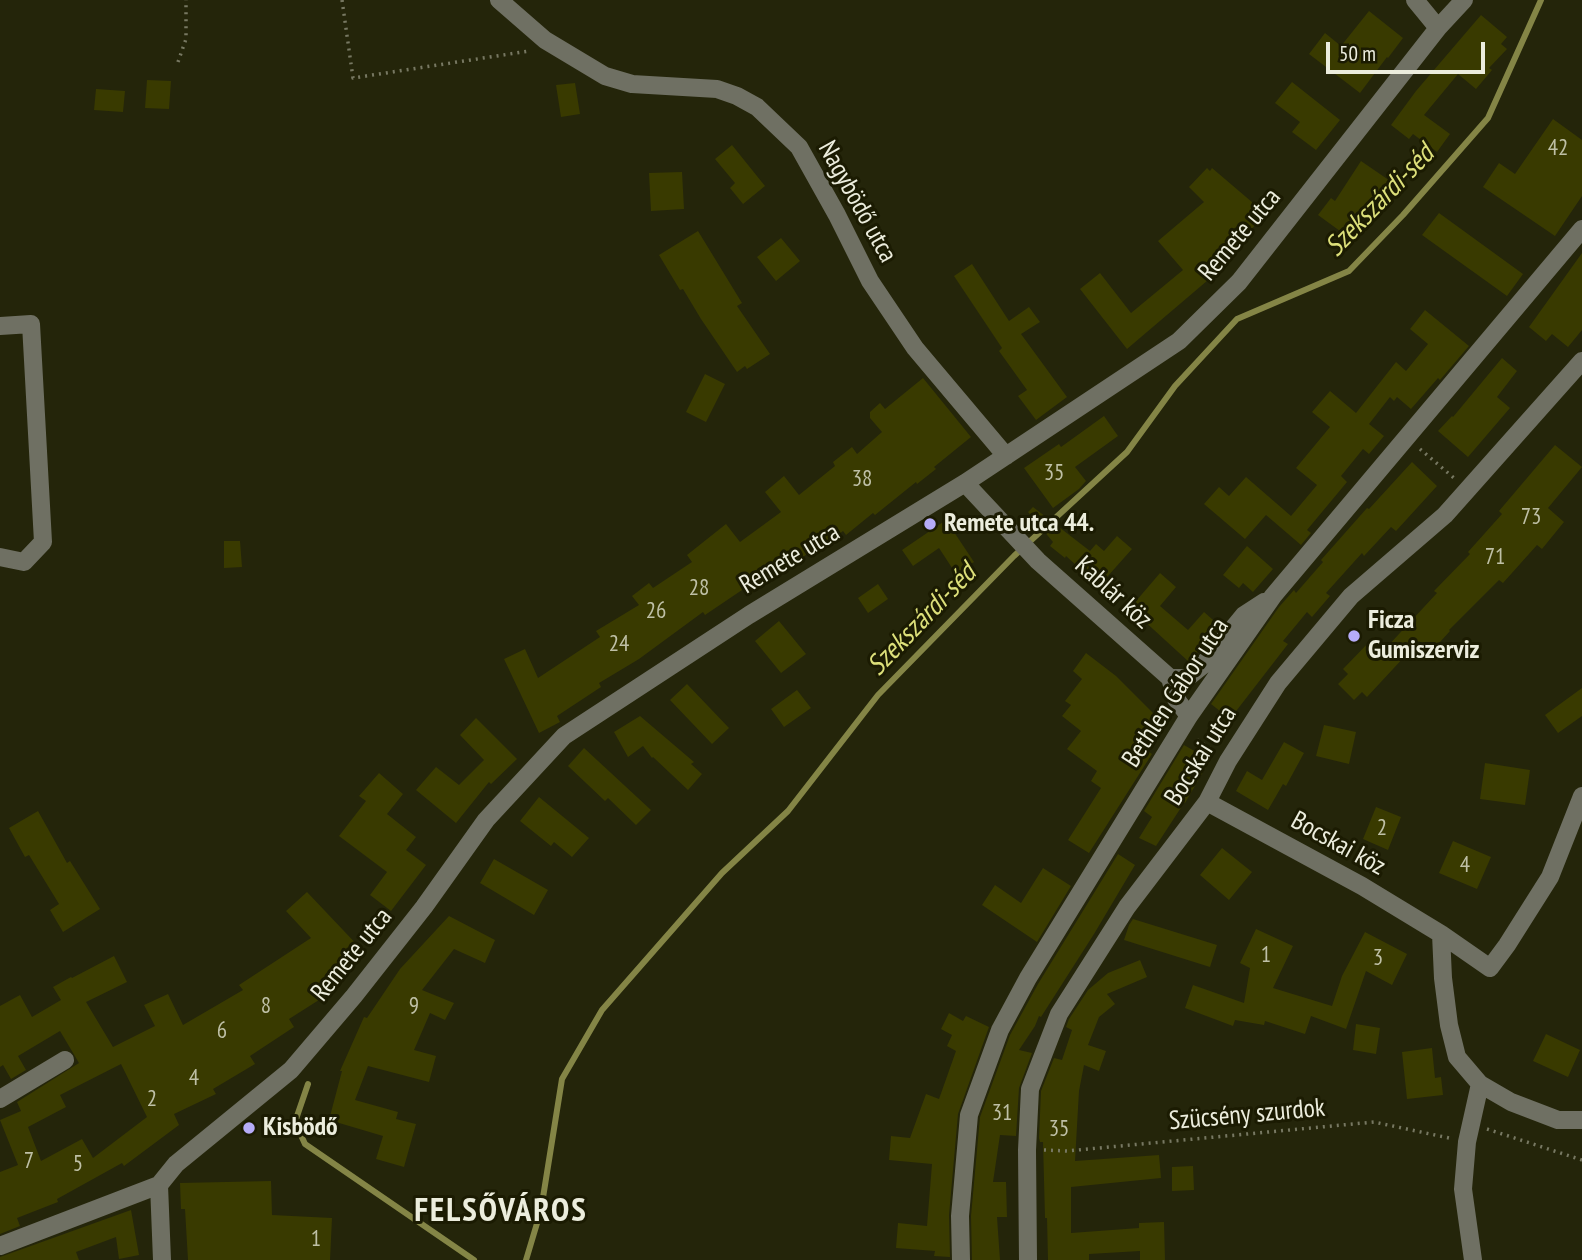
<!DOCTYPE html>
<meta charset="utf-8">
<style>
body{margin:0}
#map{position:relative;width:1582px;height:1260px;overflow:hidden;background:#24250a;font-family:"PT Sans Narrow",sans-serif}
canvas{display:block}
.scale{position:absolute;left:1326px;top:42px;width:159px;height:32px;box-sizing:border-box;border:4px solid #eceddd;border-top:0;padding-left:9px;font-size:21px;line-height:24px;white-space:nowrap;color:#eceddd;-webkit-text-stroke:5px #1b1b02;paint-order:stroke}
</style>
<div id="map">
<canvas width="1582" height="1260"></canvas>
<div class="scale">50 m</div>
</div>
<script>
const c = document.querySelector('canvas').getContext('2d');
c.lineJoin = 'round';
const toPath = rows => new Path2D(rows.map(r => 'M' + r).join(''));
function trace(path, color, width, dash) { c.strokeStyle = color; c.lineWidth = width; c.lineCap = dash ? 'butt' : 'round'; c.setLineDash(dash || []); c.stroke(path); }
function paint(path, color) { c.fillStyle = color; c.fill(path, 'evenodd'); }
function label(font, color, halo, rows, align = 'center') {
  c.font = font + ' "PT Sans Narrow",sans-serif'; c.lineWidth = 6; c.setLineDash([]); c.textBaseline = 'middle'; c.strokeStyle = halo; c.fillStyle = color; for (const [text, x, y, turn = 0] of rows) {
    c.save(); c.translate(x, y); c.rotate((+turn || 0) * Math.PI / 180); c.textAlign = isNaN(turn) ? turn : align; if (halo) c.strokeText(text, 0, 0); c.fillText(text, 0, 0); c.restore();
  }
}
const stream = toPath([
 [308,1084,295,1122,305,1144,474,1260],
 [526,1260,541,1210,562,1079,602,1010,722,873,788,811,878,695,1014,556,1127,452,1175,386,1237,319,1349,271,1403,215,1488,118,1541,0]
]);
const building = toPath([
 [1369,11,1403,38,1388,58,1387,57,1360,93,1309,54,1325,33,1341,46],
 [1481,15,1507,37,1501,44,1507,49,1489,68,1492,70,1476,89,1458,74,1424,115,1450,134,1437,152,1413,134,1409,139,1391,125,1416,91],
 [147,80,171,81,169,109,145,108],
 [1292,82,1340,120,1316,150,1292,132,1300,122,1275,103],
 [575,83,580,114,561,117,556,85],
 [96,89,125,91,123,112,94,110],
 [1553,119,1582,140,1582,196,1555,236,1483,187,1499,163,1515,174],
 [732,145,765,186,743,204,730,188,735,183,715,159],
 [1361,161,1396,185,1382,205,1372,197,1344,234,1318,215,1331,198,1335,201],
 [1207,168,1210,171,1212,168,1266,214,1217,265,1221,269,1127,349,1080,289,1100,273,1131,313,1183,270,1158,241,1204,202,1189,187],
 [682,172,684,209,651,211,649,173],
 [1439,213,1523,274,1507,296,1422,235],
 [698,231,742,303,737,306,770,354,747,369,745,366,737,372,701,319,683,289,680,290,659,255],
 [781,238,800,261,776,281,757,257],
 [1582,253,1582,330,1568,347,1552,334,1546,341,1529,327],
 [972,264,1009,321,1029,307,1040,322,1021,334,1067,397,1036,420,1018,396,1027,390,999,351,1002,348,954,276],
 [1425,310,1469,346,1440,380,1438,378,1411,409,1397,397,1394,401,1390,397,1369,424,1384,436,1369,454,1363,449,1341,476,1347,482,1307,530,1311,533,1301,545,1266,515,1245,539,1204,504,1219,487,1229,496,1246,477,1291,516,1317,485,1296,468,1330,427,1312,412,1330,391,1356,413,1396,362,1406,371,1428,344,1410,329],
 [1502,358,1517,371,1497,397,1510,408,1468,457,1438,431,1452,416,1453,417],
 [705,374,725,384,706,422,686,412],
 [923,378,971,437,934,467,936,469,917,484,916,482,875,515,873,513,846,535,843,531,814,554,811,551,778,576,776,574,750,594,745,588,705,615,703,612,639,659,599,683,601,687,557,716,560,722,539,733,504,659,525,649,538,678,600,637,596,631,639,605,632,596,649,583,653,588,692,562,687,555,726,524,740,542,781,512,765,492,784,476,799,495,835,466,833,462,852,447,857,454,882,432,870,418,870,412,880,403,885,409],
 [1104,416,1118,436,1075,467,1086,481,1079,489,1053,508,1024,468,1059,444,1061,447],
 [1555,445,1582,467,1548,508,1564,522,1542,549,1537,545,1503,583,1499,580,1449,630,1450,631,1431,652,1419,641,1367,697,1362,692,1354,700,1338,684,1348,674,1343,669,1374,637,1386,648,1437,593,1434,591,1470,554,1468,552,1502,514,1499,511],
 [1412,462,1437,486,1396,531,1391,527,1364,556,1362,553,1326,593,1330,596,1312,617,1307,612,1283,641,1288,644,1230,719,1211,704,1279,607,1294,590,1296,593,1323,562,1321,560,1367,508,1369,509],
 [1033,507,1090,551,1096,544,1104,551,1117,536,1132,549,1099,586,1066,556,1065,558,1050,546,1053,542,1028,512],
 [946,520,974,562,956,574,939,548,913,566,902,550],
 [224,541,240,541,242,567,224,568],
 [1247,546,1273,569,1253,592,1243,583,1239,588,1223,575],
 [1160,573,1176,587,1160,606,1188,630,1204,612,1220,626,1189,662,1130,608],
 [878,584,888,599,868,613,858,598],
 [779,621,806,654,781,673,755,641],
 [1086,653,1116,676,1162,722,1141,746,1152,754,1089,853,1068,840,1101,788,1091,781,1097,771,1067,749,1081,731,1062,716,1071,705,1065,701,1082,679,1073,671],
 [687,684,729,728,712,744,670,700],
 [1582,688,1582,716,1558,733,1545,715],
 [797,690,811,708,784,727,771,709],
 [640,716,694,762,691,764,702,774,688,790,653,757,652,758,643,746,628,757,614,732],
 [476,718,517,759,491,784,489,782,456,823,416,790,436,767,459,785,484,760,460,735],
 [1324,725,1356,732,1349,764,1316,756],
 [1284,742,1304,753,1286,786,1283,784,1268,810,1236,791,1247,771,1262,780],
 [1184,745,1210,760,1185,803,1184,803,1156,846,1139,838,1152,817,1144,811],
 [584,748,651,810,636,825,608,798,605,801,568,766],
 [1485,763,1530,770,1525,805,1480,799],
 [379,773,403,794,387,814,416,837,406,850,426,865,391,911,370,895,387,872,339,836,366,801,359,796],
 [539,797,589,838,572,857,554,842,551,846,520,821],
 [1376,807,1401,817,1388,850,1363,839],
 [38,811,67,863,70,861,100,909,63,932,50,910,59,904,29,855,25,857,9,828],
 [1453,841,1491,857,1477,889,1439,873],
 [1222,848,1252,872,1229,900,1200,875],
 [1118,854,1135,865,1094,934,1041,1017,1039,1016,1035,1026,1019,1050,1032,1053,1019,1088,1016,1136,1000,1135,993,1182,1006,1182,1007,1217,997,1217,1000,1260,972,1260,971,1216,980,1117,1010,1035,1038,984],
 [494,859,548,890,534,915,480,883],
 [1043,868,1071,886,1037,942,982,905,995,885,1021,903],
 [307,892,362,950,325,985,330,993,289,1019,294,1027,250,1056,255,1064,213,1089,216,1094,174,1114,179,1125,124,1166,122,1163,57,1199,58,1202,17,1218,20,1226,0,1234,0,1172,18,1165,0,1120,21,1111,17,1102,79,1063,60,1031,18,1056,26,1070,11,1079,3,1065,0,1067,0,1006,20,995,32,1017,61,1000,53,987,71,977,72,978,114,956,127,982,86,1002,113,1047,155,1026,144,1005,168,994,183,1025,243,990,239,985,311,938,286,911],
 [121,1064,147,1117,93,1158,82,1139,41,1161,28,1127,66,1107,60,1095],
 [449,916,495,940,485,963,454,949,422,990,454,1003,445,1020,430,1013,414,1050,436,1056,429,1082,368,1066,355,1100,398,1112,396,1119,416,1124,404,1167,376,1159,383,1136,329,1120,342,1071,340,1071,364,1017,367,1018,400,969],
 [1133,919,1217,945,1210,967,1124,940,1129,925],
 [1256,929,1293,946,1273,988,1332,1006,1342,976,1365,932,1407,954,1392,985,1366,971,1346,1029,1311,1016,1305,1034,1265,1021,1264,1025,1235,1020,1233,1026,1185,1008,1193,985,1244,1003,1250,968,1240,963],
 [1140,960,1147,977,1107,994,1115,1004,1099,1017,1088,1045,1106,1051,1099,1071,1084,1065,1079,1091,1075,1161,1159,1155,1161,1178,1071,1187,1071,1233,1139,1228,1139,1223,1164,1222,1165,1260,1140,1260,1140,1251,1089,1254,1089,1260,1048,1260,1047,1218,1045,1218,1043,1142,1040,1142,1039,1138,1041,1091,1054,1058,1062,1060,1072,1030,1066,1027,1069,1019,1088,990,1108,973],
 [949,1013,963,1021,966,1016,989,1027,958,1114,949,1215,950,1257,934,1256,935,1251,896,1248,898,1223,927,1226,932,1164,889,1160,891,1136,910,1138,926,1094,939,1099,956,1051,947,1046,952,1035,941,1029],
 [1356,1024,1380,1028,1376,1054,1353,1050],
 [1546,1034,1580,1050,1568,1077,1533,1061],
 [1432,1048,1435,1078,1441,1077,1443,1095,1407,1099,1402,1052],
 [1193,1166,1194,1190,1172,1191,1172,1167],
 [271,1181,272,1215,332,1218,330,1260,188,1260,185,1209,181,1209,180,1183],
 [131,1210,139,1255,119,1259,116,1237,76,1252,79,1260,0,1260,0,1257]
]);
const path = toPath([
 [342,0,353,78,529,51],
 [178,62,186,39,186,0],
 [1420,449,1454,478],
 [1197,740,1214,751],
 [1487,1129,1582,1160],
 [1044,1150,1067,1151,1374,1122,1449,1138]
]);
const minor = toPath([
 [499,0,545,40,605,76,632,84,717,89,737,96,757,107,799,147,837,215,870,281,915,348,1006,456],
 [1415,0,1438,28],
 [0,326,31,324,43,542,24,562,0,557],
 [965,483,1038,561,1170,678,1176,699,1189,716],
 [1170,678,1187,678,1202,666,1244,615,1264,602],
 [1207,802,1362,886,1441,934,1490,968,1507,945,1550,877,1582,796],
 [1441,934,1443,978,1449,1025,1457,1057,1480,1084,1511,1102,1558,1120,1582,1120],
 [0,1099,65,1060],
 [159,1185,176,1164,291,1070,354,996,424,907,486,820,564,736,749,615,965,483,1179,341,1239,282,1438,28,1464,0],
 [159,1185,162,1260],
 [0,1246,159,1185],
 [961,1260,960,1216,969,1115,1000,1030,1028,978,1189,716,1273,596,1582,229],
 [1028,1260,1027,1150,1030,1089,1059,1014,1127,907,1207,802,1228,761,1278,683,1351,596,1445,515,1582,361],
 [1473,1260,1463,1189,1467,1142,1480,1084]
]);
const markers = [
 [930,524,7,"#b6acf8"],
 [1354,636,7,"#b6acf8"],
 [249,1128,7,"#b6acf8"]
];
const numberNames = [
 ["42",1558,148],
 ["35",1054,473],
 ["38",862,479],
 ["73",1531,517],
 ["71",1495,557],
 ["28",699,588],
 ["26",656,611],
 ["24",619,644],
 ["2",1382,828],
 ["4",1465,865],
 ["1",1266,955],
 ["3",1378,958],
 ["8",266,1006],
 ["9",414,1006],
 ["6",222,1031],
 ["4",194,1078],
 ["2",152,1099],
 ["31",1002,1113],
 ["35",1059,1129],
 ["7",29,1161],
 ["5",78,1164],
 ["1",316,1239]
];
const streetNames = [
 ["Nagybödő utca",857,202,61],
 ["Remete utca",1240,235,-50],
 ["Remete utca",790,559,-31],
 ["Kablár köz",1113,593,42],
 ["Bethlen Gábor utca",1176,693,-57],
 ["Bocskai utca",1201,756,-58],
 ["Bocskai köz",1338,844,29],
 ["Remete utca",352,955,-51],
 ["Szücsény szurdok",1247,1115,-5]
];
const poiNames = [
 ["Remete utca 44.",944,524],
 ["Ficza",1368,621],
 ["Gumiszerviz",1368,651],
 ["Kisbödő",263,1128]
];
const waterNames = [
 ["Szekszárdi-séd",1380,201,-46],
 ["Szekszárdi-séd",922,620,-46]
];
const districtNames = [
 ["FELSŐVÁROS",501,1212]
];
trace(stream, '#848546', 6);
paint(building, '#393a00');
trace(path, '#777862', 3.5, [2, 5]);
trace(minor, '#6f7063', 18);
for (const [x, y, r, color] of markers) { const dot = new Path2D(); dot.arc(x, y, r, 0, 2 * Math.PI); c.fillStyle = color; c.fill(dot); trace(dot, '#1b1b02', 2.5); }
label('23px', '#bfc0a6', null, numberNames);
label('26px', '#eceddd', '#1b1b02', streetNames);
label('bold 26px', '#eceddd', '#1b1b02', poiNames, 'left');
label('italic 28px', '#dde07a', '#1b1b02', waterNames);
c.letterSpacing = '2px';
label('bold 33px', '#eceddd', '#1b1b02', districtNames);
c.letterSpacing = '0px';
</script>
